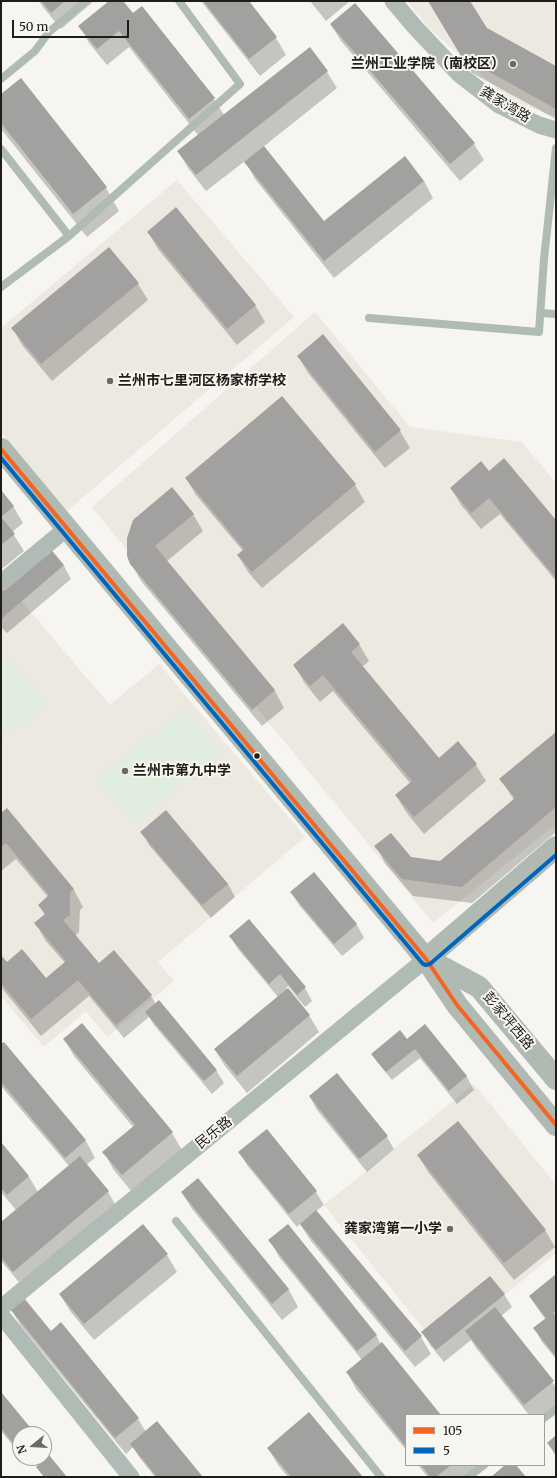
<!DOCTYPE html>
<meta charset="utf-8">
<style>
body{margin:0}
#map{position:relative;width:557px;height:1478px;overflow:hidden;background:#f6f5f2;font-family:Merriweather,serif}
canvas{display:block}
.frame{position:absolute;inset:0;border:2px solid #1e1d1a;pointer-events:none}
.legend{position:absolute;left:405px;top:1414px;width:140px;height:52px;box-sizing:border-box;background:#f8f6f0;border:1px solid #a19f9a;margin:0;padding:5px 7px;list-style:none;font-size:12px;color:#1e1d1a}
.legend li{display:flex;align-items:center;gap:8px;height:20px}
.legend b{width:20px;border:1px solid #a19f9a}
.north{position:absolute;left:12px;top:1426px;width:40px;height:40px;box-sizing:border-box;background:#f8f6f0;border:1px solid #a19f9a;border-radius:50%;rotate:252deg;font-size:11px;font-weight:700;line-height:16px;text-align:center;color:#1e1d1a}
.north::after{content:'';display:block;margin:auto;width:14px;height:18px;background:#6a6966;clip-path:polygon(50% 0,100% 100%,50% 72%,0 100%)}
.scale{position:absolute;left:12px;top:20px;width:117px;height:18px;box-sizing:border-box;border:2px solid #1e1d1a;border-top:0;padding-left:5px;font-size:12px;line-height:14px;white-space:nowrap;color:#1e1d1a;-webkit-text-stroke:3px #f8f6f0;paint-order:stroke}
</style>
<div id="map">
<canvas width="557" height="1478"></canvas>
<div class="frame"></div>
<ul class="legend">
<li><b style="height:5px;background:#f26522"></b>105</li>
<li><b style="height:5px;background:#0065bd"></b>5</li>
</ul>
<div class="north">N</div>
<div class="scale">50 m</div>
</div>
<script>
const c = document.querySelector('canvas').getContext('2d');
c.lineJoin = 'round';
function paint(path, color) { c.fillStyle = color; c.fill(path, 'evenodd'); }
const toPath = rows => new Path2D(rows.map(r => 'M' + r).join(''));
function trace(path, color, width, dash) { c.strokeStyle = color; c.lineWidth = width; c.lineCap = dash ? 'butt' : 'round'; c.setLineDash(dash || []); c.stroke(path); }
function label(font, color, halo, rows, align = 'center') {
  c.font = font + ' Merriweather,"Noto Sans SC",serif'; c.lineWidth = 4; c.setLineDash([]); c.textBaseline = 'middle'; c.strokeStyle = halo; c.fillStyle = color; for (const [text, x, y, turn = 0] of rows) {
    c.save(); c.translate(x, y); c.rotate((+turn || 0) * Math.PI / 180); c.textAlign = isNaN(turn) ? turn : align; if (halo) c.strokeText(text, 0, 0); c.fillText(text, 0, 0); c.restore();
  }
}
const built = toPath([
 [407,1,556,1,556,117,510,100,429,28],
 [177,180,294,317,67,511,1,433,1,328],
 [315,312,410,427,522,442,556,483,556,824,433,923,92,507],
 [12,590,110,705,159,664,305,837,158,962,174,981,107,1037,86,1011,44,1047,1,996,1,600],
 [474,1084,556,1185,556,1253,439,1348,324,1205]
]);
const green = toPath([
 [7,657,45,703,1,739,1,662],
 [185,709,220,753,134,823,98,779]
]);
const shadow = toPath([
 [39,1,94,1,61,29,43,7],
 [111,1,122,1,133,15,142,8,214,99,224,115,309,48,327,72,337,88,263,147,324,223,424,181,433,198,334,278,255,179,245,161,206,191,188,168,178,151,198,135,129,47,107,65,89,43,80,26],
 [201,1,247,1,276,38,286,55,260,76],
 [310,1,350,1,326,21],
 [429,1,469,1,486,28,556,67,556,119,472,73],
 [331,25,474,144,484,160,460,181,341,41],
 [21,80,106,188,119,211,87,237,1,129,1,95],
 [148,232,255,305,265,322,237,345,158,249],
 [109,248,138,284,148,300,52,381,22,345,13,328],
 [322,336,400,431,410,448,385,468,308,373,298,356],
 [282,397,355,485,365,502,262,588,248,572,238,555,243,551,196,495,186,478],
 [489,473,556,521,556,581,500,514,481,529,461,505,451,488],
 [1,492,13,506,23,523,12,532,24,551,2,569],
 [193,514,203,531,166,562,275,691,284,708,262,726,141,581,131,563],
 [49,548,64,566,71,579,7,633,1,627,1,588],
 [359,644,369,661,362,667,439,759,458,743,476,765,486,781,424,834,406,812,396,795,410,783,333,691,320,702,304,682,294,665],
 [556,733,556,832,472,903,413,896,385,863,376,846,411,858,441,862,514,800,501,780],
 [7,809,74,890,83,907,80,910,79,932,75,936,99,964,114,951,151,996,156,1004,216,1070,224,1083,212,1094,154,1025,149,1017,124,1038,89,996,41,1036,1,987,1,956,7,963,46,979,65,963,45,940,36,923,45,915,39,905,48,897,16,859,1,871,1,814],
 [166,812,228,884,235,897,211,918,149,845,142,832],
 [314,873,357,925,364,938,342,956,299,905,291,892],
 [249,921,305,988,312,1001,305,1007,288,986,286,988,309,1015,319,1032,247,1093,225,1066,215,1050,278,997,238,949,230,936],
 [82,1024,172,1133,182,1150,132,1192,113,1169,104,1152,133,1127,74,1056,64,1039],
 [425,1025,467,1077,474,1090,457,1104,420,1058,392,1080,377,1062,372,1054,406,1040],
 [4,1043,86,1141,95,1158,86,1165,108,1192,118,1209,24,1288,2,1262,1,1262,1,1223,16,1210,1,1192,1,1144,29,1177,38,1192,69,1166,1,1086,1,1046],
 [310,1097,387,1137,394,1149,367,1172,317,1110],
 [266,1130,316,1192,324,1205,316,1211,421,1337,431,1354,415,1367,311,1241,300,1224,297,1227,247,1165,239,1152],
 [418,1155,545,1230,555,1247,514,1280,428,1172],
 [198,1179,289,1290,298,1307,282,1320,192,1209,182,1193],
 [143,1226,167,1255,177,1272,94,1340,70,1311,60,1294],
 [270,1240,376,1335,381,1344,439,1415,406,1415,406,1450,356,1389,347,1372,362,1360,279,1257],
 [556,1276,556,1359,542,1342,535,1329,546,1320,538,1309,530,1297],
 [504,1294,512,1307,501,1316,556,1387,556,1404,543,1415,529,1415,476,1348,471,1340,444,1362,430,1345,423,1332],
 [11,1309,138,1419,146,1432,202,1477,155,1477,139,1457,133,1447,126,1454,21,1326],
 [1,1393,34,1434,20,1434,20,1454,1,1431],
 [556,1436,556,1457,548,1443],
 [268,1448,362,1477,288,1477,278,1465],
 [418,1465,476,1465,478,1467,466,1477,428,1477]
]);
const building = toPath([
 [41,1,65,1,51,13],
 [109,1,123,1,133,13,142,6,215,98,189,119,119,31,97,49,78,26],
 [203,1,249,1,277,37,249,59],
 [428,1,470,1,487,28,556,66,556,109,461,56],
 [355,3,475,143,450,164,330,24],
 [310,47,328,71,196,175,177,151],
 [21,78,107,187,73,214,1,123,1,94],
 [264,146,324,221,405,156,424,181,324,261,244,162],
 [176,207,256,305,227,329,147,232],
 [109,247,139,283,41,364,11,328],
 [323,334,401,430,375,452,297,356],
 [282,396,356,484,252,572,237,555,244,549,185,478],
 [504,458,556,520,556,578,489,498,471,513,450,488,481,461,489,471],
 [172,487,194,514,155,546,275,690,252,710,130,564,127,556,127,538,133,520],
 [1,490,14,506,1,517],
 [1,517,15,534,1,545],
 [49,547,64,565,1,619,1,587],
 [343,623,360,644,351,652,439,758,458,741,477,764,414,817,395,795,412,781,323,675,310,686,293,665],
 [556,732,556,807,462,887,402,879,374,846,391,833,411,857,440,861,515,798,499,779],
 [7,808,74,889,70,892,70,915,63,920,99,963,114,950,152,995,116,1025,78,980,31,1019,1,983,1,955,7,962,22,949,46,978,66,961,34,923,45,914,38,905,49,895,6,843,1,847,1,813],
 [166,810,228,884,202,905,140,832],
 [314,872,357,924,334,944,290,892],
 [249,919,306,987,297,995,280,974,269,984,229,936],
 [288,988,310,1015,237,1076,214,1049],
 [159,1000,217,1070,204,1081,145,1012],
 [82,1023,173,1132,122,1175,102,1152,135,1125,63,1039],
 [425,1024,467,1076,449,1091,415,1049,386,1072,371,1054,400,1030,407,1039],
 [4,1042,86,1140,65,1158,1,1082,1,1044],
 [337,1073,388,1136,359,1159,309,1096],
 [458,1121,546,1230,504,1263,417,1155],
 [267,1129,317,1191,289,1214,238,1152],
 [1,1142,29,1176,7,1195,1,1188],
 [80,1156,109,1191,13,1272,1,1257,1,1222],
 [198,1178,289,1289,272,1304,181,1192],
 [316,1210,422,1336,405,1351,300,1224],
 [143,1224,168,1254,84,1324,59,1294],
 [288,1224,377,1335,357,1351,268,1240],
 [556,1274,556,1310,553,1313,556,1316,556,1357,533,1328,546,1318,529,1296],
 [490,1276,505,1294,436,1350,421,1332],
 [24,1298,51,1331,61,1322,139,1418,115,1438,10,1309],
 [495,1307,554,1381,524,1405,465,1331],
 [382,1342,441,1415,406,1415,406,1447,346,1372],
 [1,1392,34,1432,31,1434,20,1434,20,1443,16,1447,1,1428],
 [309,1412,363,1477,291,1477,267,1448],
 [157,1421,203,1477,157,1477,130,1444],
 [556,1435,556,1454,547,1443],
 [49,1455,67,1477,44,1477,36,1467],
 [421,1465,451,1465,436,1477,430,1477],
 [505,1465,516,1465,526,1477,491,1477]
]);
const lane = toPath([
 [1,79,35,51,49,32,86,1],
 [1,149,69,236,1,287],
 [69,236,240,84,179,1],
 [541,313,556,314],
 [369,318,539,332,544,259,556,148],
 [176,1221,381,1477],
 [544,1418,556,1409],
 [468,1477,484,1465]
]);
const street = toPath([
 [393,1,414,26,459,74,499,105,539,125,556,130],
 [1,583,67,528],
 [1,1308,426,959],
 [1,1315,131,1477]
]);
const secondary = toPath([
 [1,449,426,959,457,1005,556,1125],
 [426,959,556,847],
 [429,960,479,987,556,1079]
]);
const bus1 = toPath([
 [1,449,426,959,457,1005,556,1125]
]);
const bus2 = toPath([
 [1,458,423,964,426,965,430,964,556,855]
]);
const markers = [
 [513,64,4,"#6a6966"],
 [110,381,4,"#6a6966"],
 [257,756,3.5,"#1e1d1a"],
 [125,771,4,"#6a6966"],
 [450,1229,4,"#6a6966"]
];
const poiNames = [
 ["兰州工业学院（南校区）",505,64],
 ["兰州市七里河区杨家桥学校",118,381,"left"],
 ["兰州市第九中学",133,771,"left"],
 ["龚家湾第一小学",442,1229]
];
const streetNames = [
 ["龚家湾路",505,105,31],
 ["彭家坪西路",508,1021,50],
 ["民乐路",214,1133,-39]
];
paint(built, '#ebe9e0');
paint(green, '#e1eddf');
paint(shadow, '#0003');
paint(building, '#a2a19f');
trace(lane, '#b1bbb5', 8);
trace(street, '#b1bbb5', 17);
trace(secondary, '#b0bab2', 22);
trace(bus1, '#f26522', 4);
trace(bus2, '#0065bd', 4);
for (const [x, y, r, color] of markers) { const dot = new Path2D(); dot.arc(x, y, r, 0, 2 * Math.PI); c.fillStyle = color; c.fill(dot); trace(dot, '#f8f6f0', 1.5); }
label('bold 14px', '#1e1d1a', '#f8f6f0', poiNames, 'right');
label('14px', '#1e1d1a', '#f8f6f0', streetNames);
</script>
